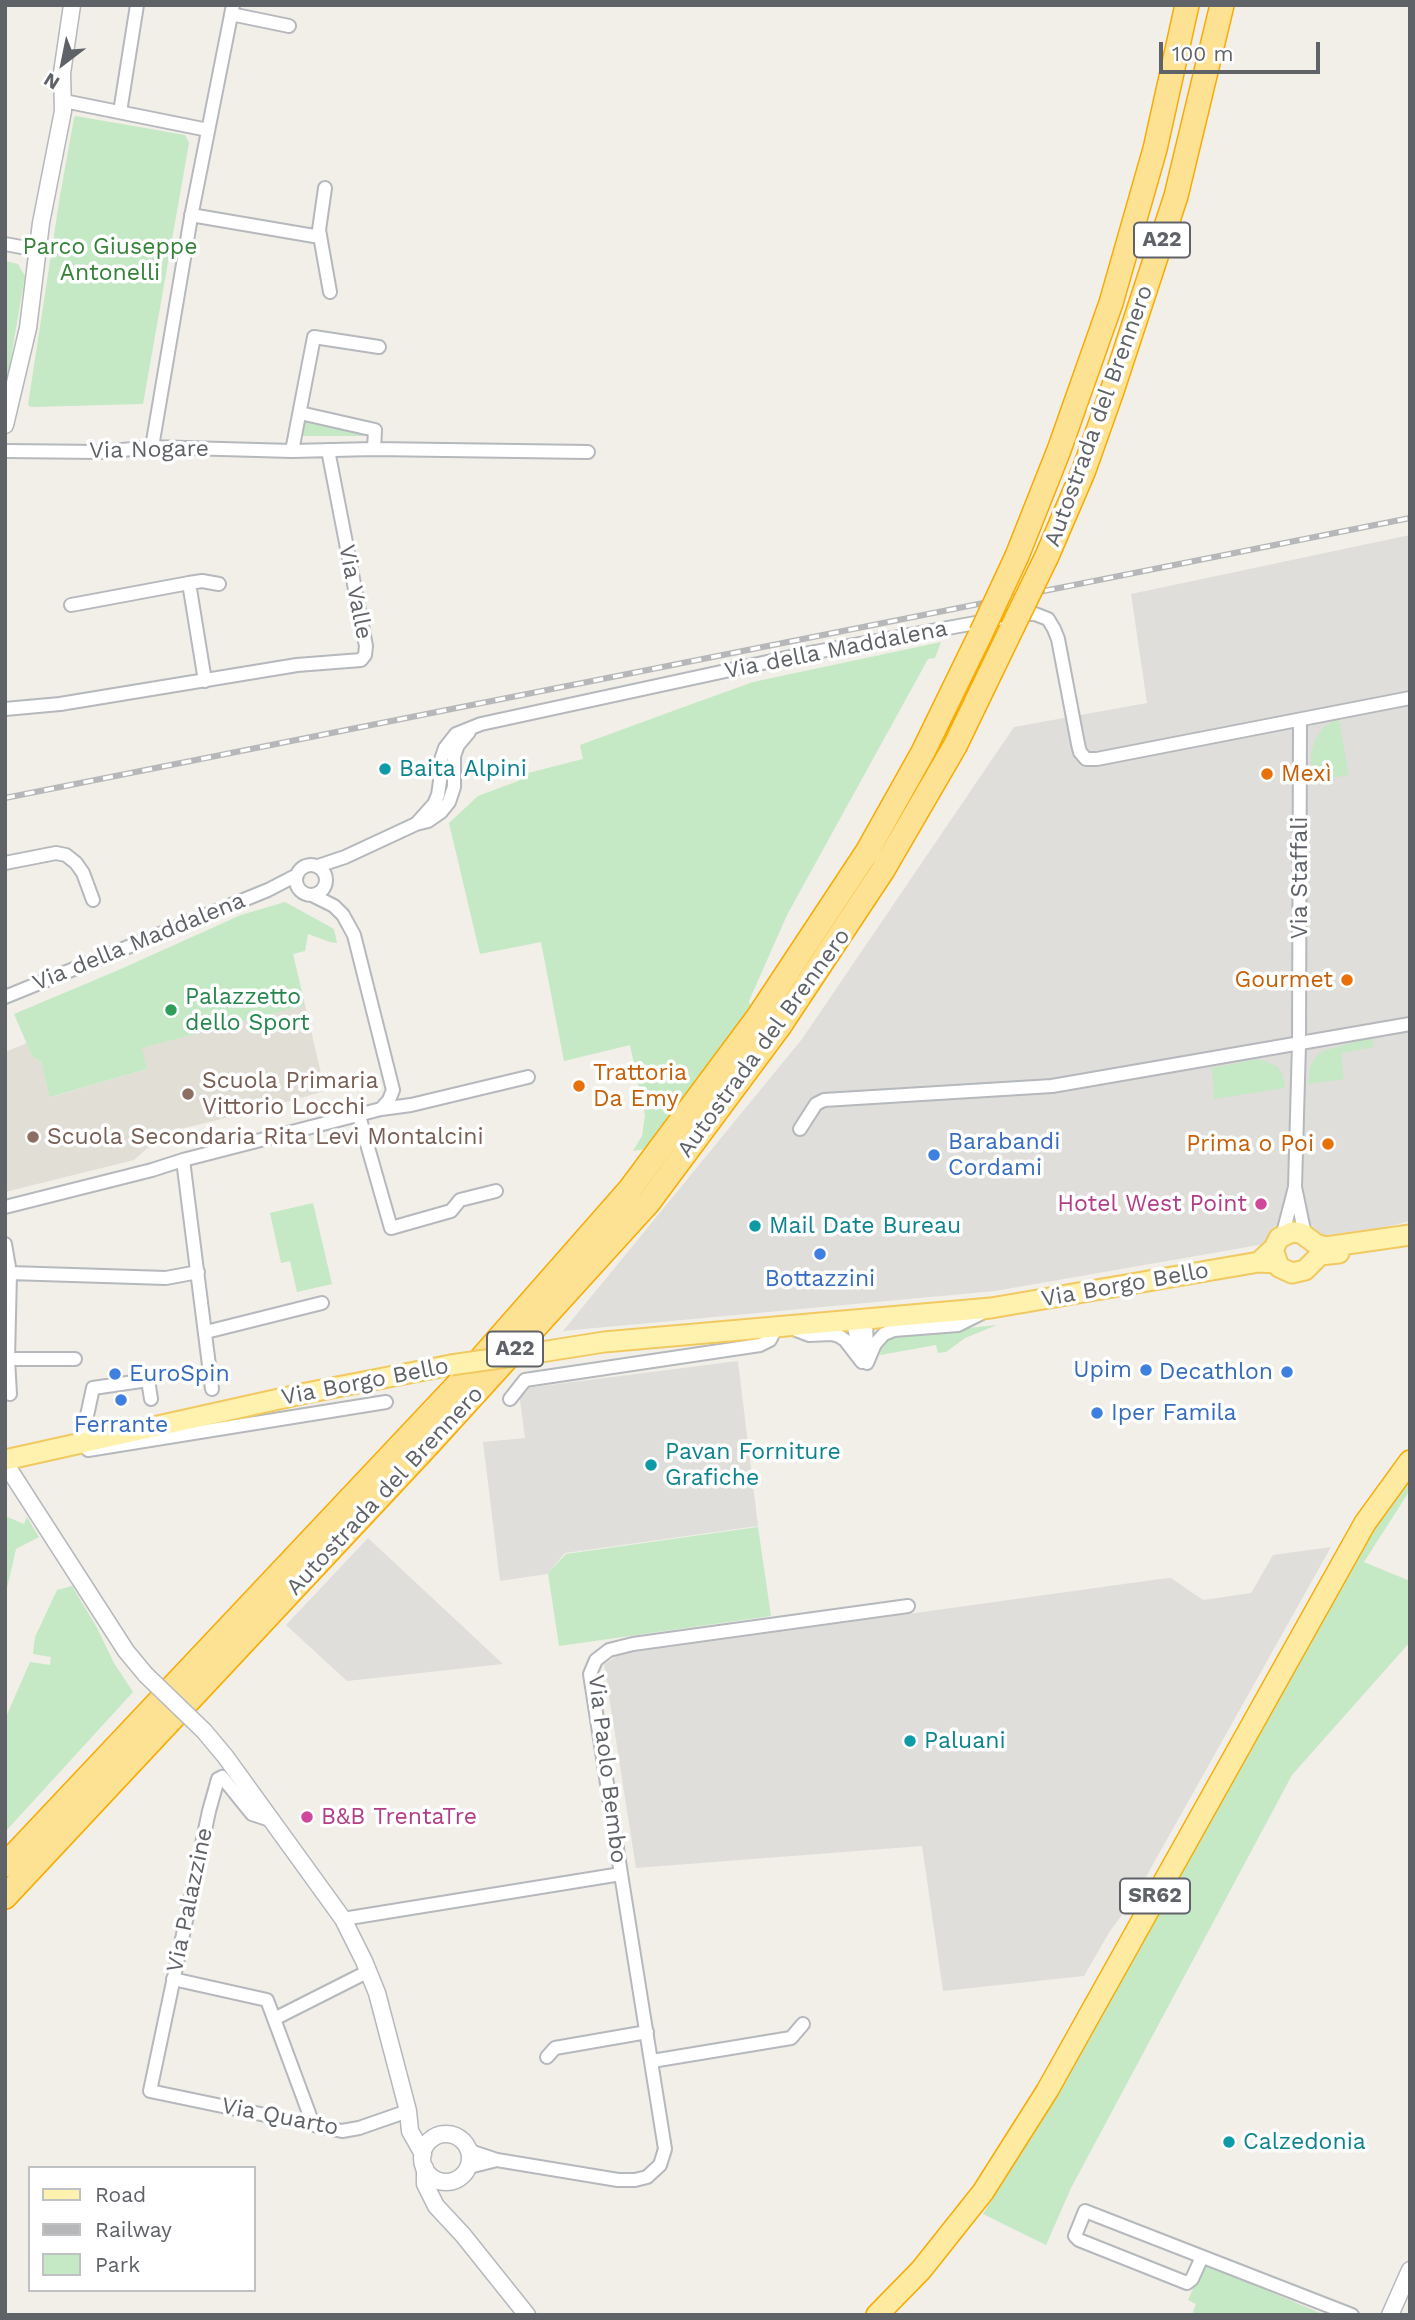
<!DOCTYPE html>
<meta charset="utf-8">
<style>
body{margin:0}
#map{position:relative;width:1415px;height:2320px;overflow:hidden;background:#f1efe8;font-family:"Work Sans",sans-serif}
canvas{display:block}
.frame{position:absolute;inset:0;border:7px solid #5f6368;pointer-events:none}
.legend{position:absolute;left:28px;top:2166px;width:228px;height:126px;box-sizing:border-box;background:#fff;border:2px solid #bfc1c3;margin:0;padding:9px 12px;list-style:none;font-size:21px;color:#5f6368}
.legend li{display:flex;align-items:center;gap:14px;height:35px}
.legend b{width:35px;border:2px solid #bfc1c3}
.north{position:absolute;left:28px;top:28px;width:70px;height:70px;-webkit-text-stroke:5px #fff;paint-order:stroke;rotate:212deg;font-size:19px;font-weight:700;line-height:28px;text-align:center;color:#5f6368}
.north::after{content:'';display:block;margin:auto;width:24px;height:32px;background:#5f6368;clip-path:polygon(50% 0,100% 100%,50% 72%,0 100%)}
.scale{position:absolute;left:1159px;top:42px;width:161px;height:32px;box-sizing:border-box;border:4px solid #5f6368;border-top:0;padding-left:9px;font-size:21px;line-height:24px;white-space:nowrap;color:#5f6368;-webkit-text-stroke:5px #fff;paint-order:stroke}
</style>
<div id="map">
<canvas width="1415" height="2320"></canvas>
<div class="frame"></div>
<ul class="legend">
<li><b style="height:9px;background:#fff2af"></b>Road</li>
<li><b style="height:9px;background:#b6b7b8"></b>Railway</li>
<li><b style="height:19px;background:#c5e8c5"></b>Park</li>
</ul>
<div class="north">N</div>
<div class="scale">100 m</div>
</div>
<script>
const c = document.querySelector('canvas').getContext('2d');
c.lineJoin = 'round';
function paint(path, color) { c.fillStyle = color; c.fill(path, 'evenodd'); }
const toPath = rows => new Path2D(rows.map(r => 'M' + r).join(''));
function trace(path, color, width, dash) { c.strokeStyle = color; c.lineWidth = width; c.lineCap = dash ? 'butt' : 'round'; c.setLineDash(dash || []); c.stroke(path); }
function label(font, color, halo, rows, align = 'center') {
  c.font = font + ' "Work Sans",sans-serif'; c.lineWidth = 7; c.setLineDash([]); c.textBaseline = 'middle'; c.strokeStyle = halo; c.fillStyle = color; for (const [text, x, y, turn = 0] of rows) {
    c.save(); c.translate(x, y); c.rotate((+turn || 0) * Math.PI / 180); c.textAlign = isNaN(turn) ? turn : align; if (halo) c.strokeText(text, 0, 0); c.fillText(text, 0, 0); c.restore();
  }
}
const industrial = toPath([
 [1410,535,1410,1221,1381,1228,1282,1241,995,1291,563,1331,802,1039,1014,727,1147,703,1131,594],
 [738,1361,758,1526,565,1553,547,1574,500,1581,483,1442,525,1438,519,1393,526,1388],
 [368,1538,503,1664,347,1681,286,1625],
 [1331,1547,1133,1900,1110,1931,1084,1976,943,1991,922,1846,636,1868,604,1664,620,1654,1160,1579,1171,1578,1203,1600,1251,1593,1273,1555]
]);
const education = toPath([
 [305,1005,325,1091,262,1109,160,1134,151,1145,134,1160,5,1192,5,1052,27,1043,32,1056,41,1062,51,1097,147,1069,141,1048]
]);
const green = toPath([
 [76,116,185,135,189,143,143,404,31,407,28,405,60,196,74,118],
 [5,261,18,264,25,276,5,392],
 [302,421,363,432,364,436,299,436],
 [941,642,935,658,928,659,787,915,749,1001,753,1014,648,1151,644,1149,633,1151,642,1136,645,1115,630,1045,564,1061,541,942,480,954,449,823,478,796,518,781,528,773,583,759,580,745,681,708,753,682],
 [1339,720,1349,775,1312,781,1311,753,1315,740,1323,728,1333,721],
 [285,902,334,929,337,943,330,942,308,934,305,951,293,954,305,1005,142,1048,147,1069,50,1097,41,1062,32,1056,14,1014,114,972,241,915],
 [1372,1037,1374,1047,1341,1053,1344,1079,1308,1084,1310,1067,1316,1057,1323,1051],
 [1258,1059,1277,1066,1283,1075,1285,1088,1214,1099,1212,1068],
 [313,1203,332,1284,297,1292,290,1261,281,1263,270,1213],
 [997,1325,965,1338,946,1352,938,1353,936,1345,880,1355,882,1344,893,1336],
 [1410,1471,1410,1490,1364,1562,1410,1581,1410,1642,1292,1775,1071,2188,1046,2245,983,2214,1085,2045,1352,1560],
 [5,1516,24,1524,27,1517,39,1537,16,1549,5,1597],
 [758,1527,771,1616,559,1646,548,1573,566,1554],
 [72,1586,96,1626,114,1663,133,1692,5,1832,5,1719,30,1662,50,1665,51,1657,33,1654,35,1637,57,1590],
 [1207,2265,1325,2315,1192,2315,1196,2304,1188,2300,1201,2271]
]);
const minor = toPath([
 [231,14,289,26],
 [64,101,208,130],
 [120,112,137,5],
 [325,188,319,230,330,292],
 [191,215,320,237],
 [5,244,37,250],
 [300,413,375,430,374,449],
 [152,447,191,217,233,5],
 [5,451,102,452,152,447,292,451,374,449,588,452],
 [292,451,314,337,379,347],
 [189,583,205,681],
 [71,605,189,583,202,581,219,584],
 [5,709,60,704,297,665,361,660,365,655,366,646,328,450],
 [416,824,434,804,438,795,440,781,439,766,445,748,456,734,481,724,804,654,1025,614,1035,614,1048,619,1054,629,1058,639,1078,744,1080,752,1086,759,1097,759,1410,698],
 [5,863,56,853,66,855,76,863,83,873,93,900],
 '296 880a15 15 0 1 1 30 0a15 15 0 1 1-30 0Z',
 [318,866,345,857,416,824,428,821,441,812,449,802,454,787,454,756,458,745,469,732],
 [314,896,334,906,343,915,354,935,393,1090,389,1100,381,1109],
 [5,997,268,890,297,875],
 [359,1116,391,1228,451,1211,460,1200,496,1191],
 [800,1129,816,1104,824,1100,1052,1086,1410,1024],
 [183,1160,212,1389],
 [1295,1187,1299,1044,1300,721],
 [5,1207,152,1170,183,1160,381,1109,411,1105,528,1077],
 [1282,1237,1295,1187,1305,1235],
 [5,1244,10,1273,8,1359,10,1394],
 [10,1273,166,1278,198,1272],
 [866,1320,867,1356],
 [853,1322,860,1356],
 [791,1328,809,1335,832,1334,839,1336,845,1340,862,1362],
 [206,1332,322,1303],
 [5,1359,75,1359],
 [867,1363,875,1344,884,1334,894,1330,958,1325,982,1313],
 [510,1399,525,1380,760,1345,770,1340,777,1326],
 [81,1443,93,1388,148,1380,151,1399],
 [88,1450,386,1402],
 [270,1820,252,1814,222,1777,218,1779,209,1811,150,2091,342,2131,359,2128,408,2111],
 [343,1919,621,1874,590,1674,596,1660,609,1650,633,1644,908,1606],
 [173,1979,267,2000,313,2124],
 [274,2019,369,1971],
 [547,2057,555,2048,647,2032],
 [652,2061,791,2038,803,2024],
 [470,2151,497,2160,618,2180,635,2180,647,2177,660,2165,665,2149,621,1874],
 [469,2167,497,2160],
 [1202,2257,1192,2279,1187,2283,1079,2240,1075,2236,1085,2211,1352,2315]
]);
const tertiary = toPath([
 [5,425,28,328,41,223,63,111,62,73,72,5],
 [5,1463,126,1651,146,1675],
 [204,1731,225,1756,343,1919,364,1961,377,1993,408,2111,410,2131,423,2154],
 '422 2158a24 24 0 1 1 48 0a24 24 0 1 1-48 0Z',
 [425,2168,425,2184,436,2206,463,2235,527,2315],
 [1390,2315,1410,2270]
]);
const primary = toPath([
 [1274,1252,1279,1267,1292,1273,1305,1270,1320,1255,1339,1253],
 [1259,1262,1274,1248,1279,1238,1292,1232,1301,1233,1316,1244,1326,1247,1410,1235],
 [541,1352,604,1342,991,1308,1259,1262,1277,1263],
 [5,1460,306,1393,451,1365]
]);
const trunk = toPath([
 [877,2315,921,2270,983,2192,1047,2091,1365,1523,1410,1461]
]);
const motorway = toPath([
 [1017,556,1059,450,1111,303,1155,149,1187,5],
 [1047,556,1084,470,1112,391,1176,196,1222,5],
 [5,1865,463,1379,630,1189,758,1017,867,852,923,752,981,633],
 [5,1897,428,1445,649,1202,779,1027,883,870,955,746,1012,628]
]);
const rail = toPath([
 [5,798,1410,518]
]);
const tertiaryBridge = toPath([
 [146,1675,204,1731]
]);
const primaryBridge = toPath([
 [451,1365,541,1352]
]);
const motorwayBridge = toPath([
 [1012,628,1047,556],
 [981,633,1017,556]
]);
const markers = [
 [385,769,7,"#0f9aa8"],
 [1267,774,7,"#e8710a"],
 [1347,980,7,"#e8710a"],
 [171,1010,7,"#2e9e5b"],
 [579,1086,7,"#e8710a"],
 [188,1094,7,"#8d6e63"],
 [33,1137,7,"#8d6e63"],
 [1328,1144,7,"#e8710a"],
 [934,1155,7,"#3f7fe0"],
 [1261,1204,7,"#d1479c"],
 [755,1226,7,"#0f9aa8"],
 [820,1254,7,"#3f7fe0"],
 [1146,1370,7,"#3f7fe0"],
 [1287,1372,7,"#3f7fe0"],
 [115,1374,7,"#3f7fe0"],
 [121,1400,7,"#3f7fe0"],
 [1097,1413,7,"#3f7fe0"],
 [651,1465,7,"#0f9aa8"],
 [910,1741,7,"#0f9aa8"],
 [307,1817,7,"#d1479c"],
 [1229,2142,7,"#0f9aa8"]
];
const shields = [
 [1162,240,56],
 [515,1349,56],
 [1155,1896,70]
];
const shieldNames = [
 ["A22",1162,240],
 ["A22",515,1349],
 ["SR62",1155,1896]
];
const parkNames = [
 ["Parco Giuseppe",110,247],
 ["Antonelli",110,273]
];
const streetNames = [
 ["Autostrada del Brennero",1099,416,-70],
 ["Via Nogare",149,450,-1],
 ["Via Valle",355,592,79],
 ["Via della Maddalena",836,650,-11],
 ["Via Staffali",1300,878,-90],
 ["Via della Maddalena",139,942,-22],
 ["Autostrada del Brennero",764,1043,-54],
 ["Via Borgo Bello",1125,1285,-10],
 ["Via Borgo Bello",365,1382,-11],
 ["Autostrada del Brennero",385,1491,-47],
 ["Via Paolo Bembo",607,1769,83],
 ["Via Palazzine",190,1900,-78],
 ["Via Quarto",280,2117,11]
];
const cultureNames = [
 ["Baita Alpini",399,769],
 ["Mail Date Bureau",769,1226],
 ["Pavan Forniture",665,1452],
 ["Grafiche",665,1478],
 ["Paluani",924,1741],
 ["Calzedonia",1243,2142]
];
const foodNames = [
 ["Mexì",1281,774],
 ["Gourmet",1333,980,"right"],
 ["Trattoria",593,1073],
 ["Da Emy",593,1099],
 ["Prima o Poi",1314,1144,"right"]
];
const leisureNames = [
 ["Palazzetto",185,997],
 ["dello Sport",185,1023]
];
const educationNames = [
 ["Scuola Primaria",202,1081],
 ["Vittorio Locchi",202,1107],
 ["Scuola Secondaria Rita Levi Montalcini",47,1137]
];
const shopNames = [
 ["Barabandi",948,1142],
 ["Cordami",948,1168],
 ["Bottazzini",820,1279,"center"],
 ["Upim",1132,1370,"right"],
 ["Decathlon",1273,1372,"right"],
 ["EuroSpin",129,1374],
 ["Iper Famila",1111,1413],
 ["Ferrante",121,1425,"center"]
];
const hotelNames = [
 ["Hotel West Point",1247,1204],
 ["B&B TrentaTre",321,1817,"left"]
];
paint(industrial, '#e0deda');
paint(education, '#e1ded6');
paint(green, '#c5e8c5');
trace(minor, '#b5b8bc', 16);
trace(tertiary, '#b5b8bc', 19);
trace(primary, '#f2c960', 23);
trace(trunk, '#f9ab00', 24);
trace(motorway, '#f9ab00', 26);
trace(minor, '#fff', 12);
trace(tertiary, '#fff', 16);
trace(primary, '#fff2af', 19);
trace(trunk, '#feeaa1', 21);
trace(motorway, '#fde293', 23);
trace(rail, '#b6b7b8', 6);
trace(rail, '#fff', 3.5, [10]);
trace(tertiaryBridge, '#b5b8bc', 19, []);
trace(primaryBridge, '#f2c960', 23, []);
trace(motorwayBridge, '#f9ab00', 26, []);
trace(tertiaryBridge, '#fff', 16);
trace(primaryBridge, '#fff2af', 19);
trace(motorwayBridge, '#fde293', 23);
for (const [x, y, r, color] of markers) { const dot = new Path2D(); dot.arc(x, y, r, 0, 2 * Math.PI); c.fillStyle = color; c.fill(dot); trace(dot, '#fff', 2.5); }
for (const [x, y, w] of shields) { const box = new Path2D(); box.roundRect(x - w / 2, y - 17.5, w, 35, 5); c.fillStyle = '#fff'; c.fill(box); trace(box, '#5f6368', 2); }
label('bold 21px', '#5f6368', null, shieldNames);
label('23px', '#348238', '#fff', parkNames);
label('23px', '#5f6368', '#fff', streetNames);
label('23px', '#0d838f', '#fff', cultureNames, 'left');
label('23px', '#c56008', '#fff', foodNames, 'left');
label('23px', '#27864d', '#fff', leisureNames, 'left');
label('23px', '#785e54', '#fff', educationNames, 'left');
label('23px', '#366cbe', '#fff', shopNames, 'left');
label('23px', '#b23c85', '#fff', hotelNames, 'right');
</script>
